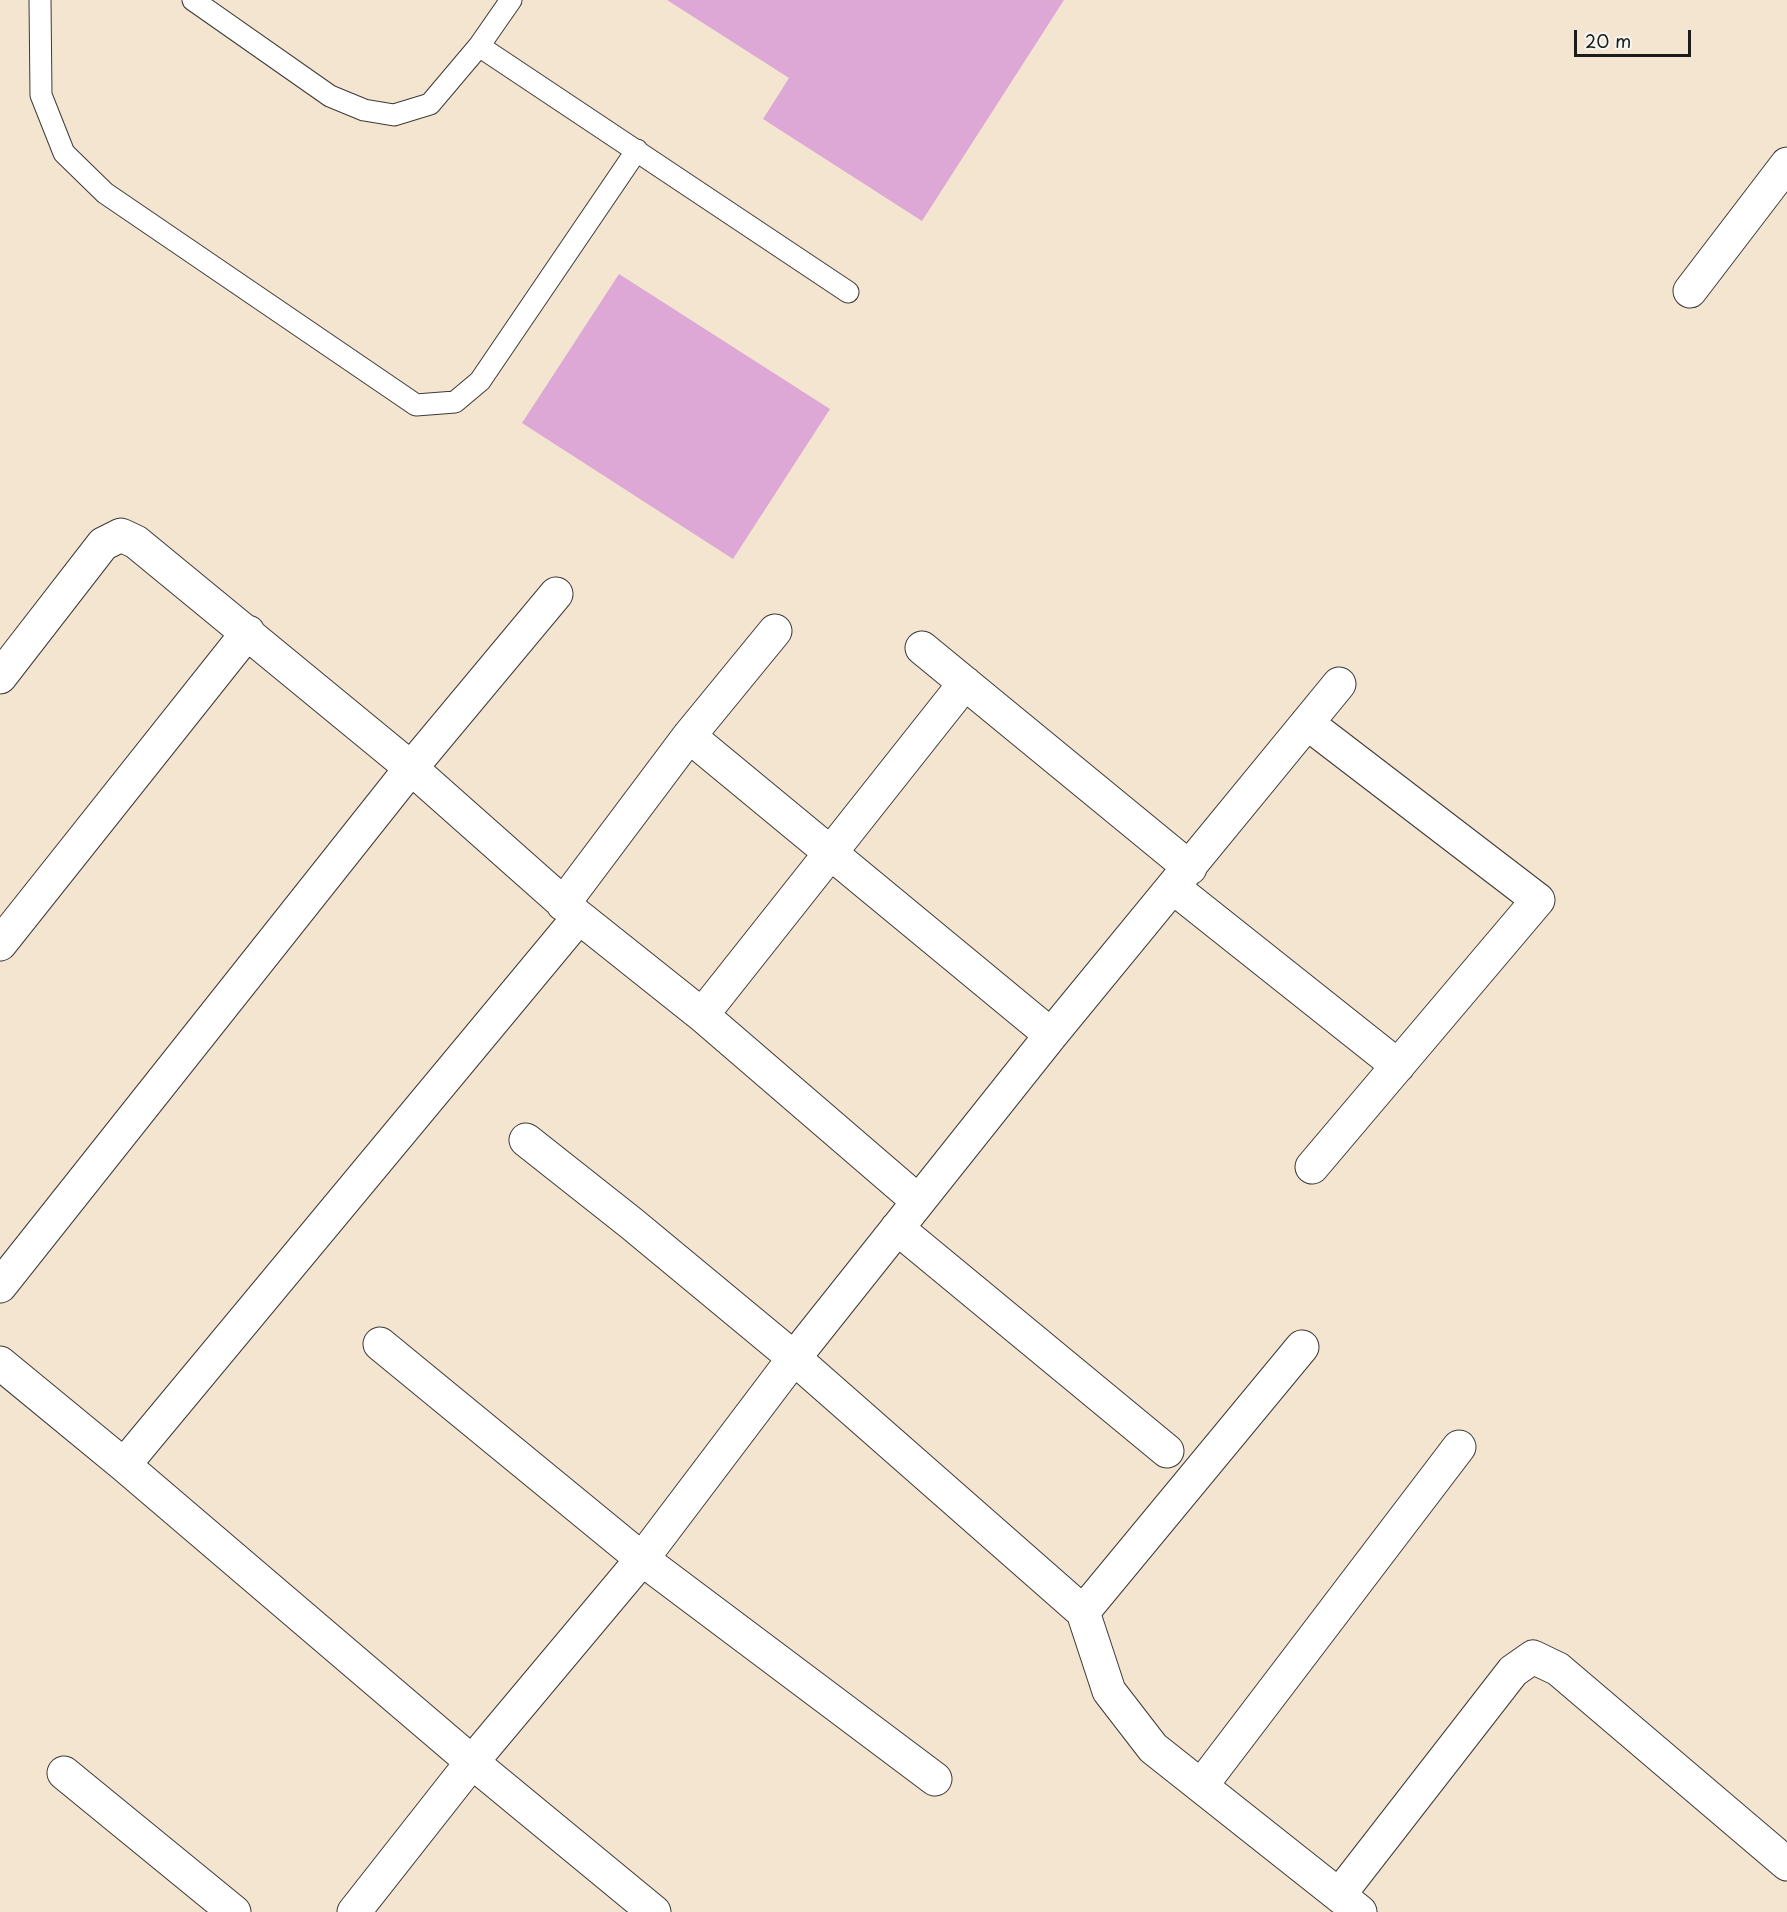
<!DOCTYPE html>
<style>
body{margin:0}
#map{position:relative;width:1787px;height:1912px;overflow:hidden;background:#f4e5d1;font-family:"Playpen Sans",sans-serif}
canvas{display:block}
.scale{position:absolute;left:1574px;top:30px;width:117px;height:27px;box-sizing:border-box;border:3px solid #1c1c1c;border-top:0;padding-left:8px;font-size:18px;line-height:21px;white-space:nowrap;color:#1c1c1c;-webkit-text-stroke:4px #f6f6f2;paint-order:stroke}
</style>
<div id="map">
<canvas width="1787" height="1912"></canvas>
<div class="scale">20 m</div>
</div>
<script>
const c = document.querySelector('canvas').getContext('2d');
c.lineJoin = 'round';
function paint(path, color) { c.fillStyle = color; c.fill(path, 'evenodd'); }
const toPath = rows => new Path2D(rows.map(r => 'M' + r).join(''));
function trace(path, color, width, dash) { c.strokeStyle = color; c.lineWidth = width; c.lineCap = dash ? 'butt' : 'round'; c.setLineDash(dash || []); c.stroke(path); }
const building = toPath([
 [667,0,1064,0,922,221,763,119,789,78],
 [619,274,830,409,733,559,522,423]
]);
const lane = toPath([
 [40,0,41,95,64,153,105,193,416,405,455,402,480,381,637,150],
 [193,0,330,96,364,110,394,115,430,104,479,46,511,0],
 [479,46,848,292]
]);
const street = toPath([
 [1690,291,1787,164],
 [922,648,1190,868],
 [0,677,103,544,121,535,136,542,411,768,579,917,702,1015,918,1201],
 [1307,723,1538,900,1312,1167],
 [689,736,1051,1035],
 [1174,888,1398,1066],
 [563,904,689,736,775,631],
 [0,944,248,632],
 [702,1015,965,683],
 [526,1140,631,1223,794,1358,1083,1612,1109,1691,1153,1748,1360,1912],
 [897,1228,1167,1451],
 [0,1286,411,768,556,594],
 [380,1344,642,1559,935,1779],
 [0,1363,124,1465,472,1762,654,1912],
 [124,1465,579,917],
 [1083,1612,1302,1347],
 [64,1773,234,1912],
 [1201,1786,1459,1447],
 [1339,1895,1513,1671,1533,1657,1558,1669,1787,1864],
 [354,1912,472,1762,642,1559,794,1358,1051,1035,1339,684]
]);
paint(building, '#dda8d6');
trace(lane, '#3c3a37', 23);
trace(street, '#3c3a37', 35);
trace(lane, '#fff', 21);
trace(street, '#fff', 33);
</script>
